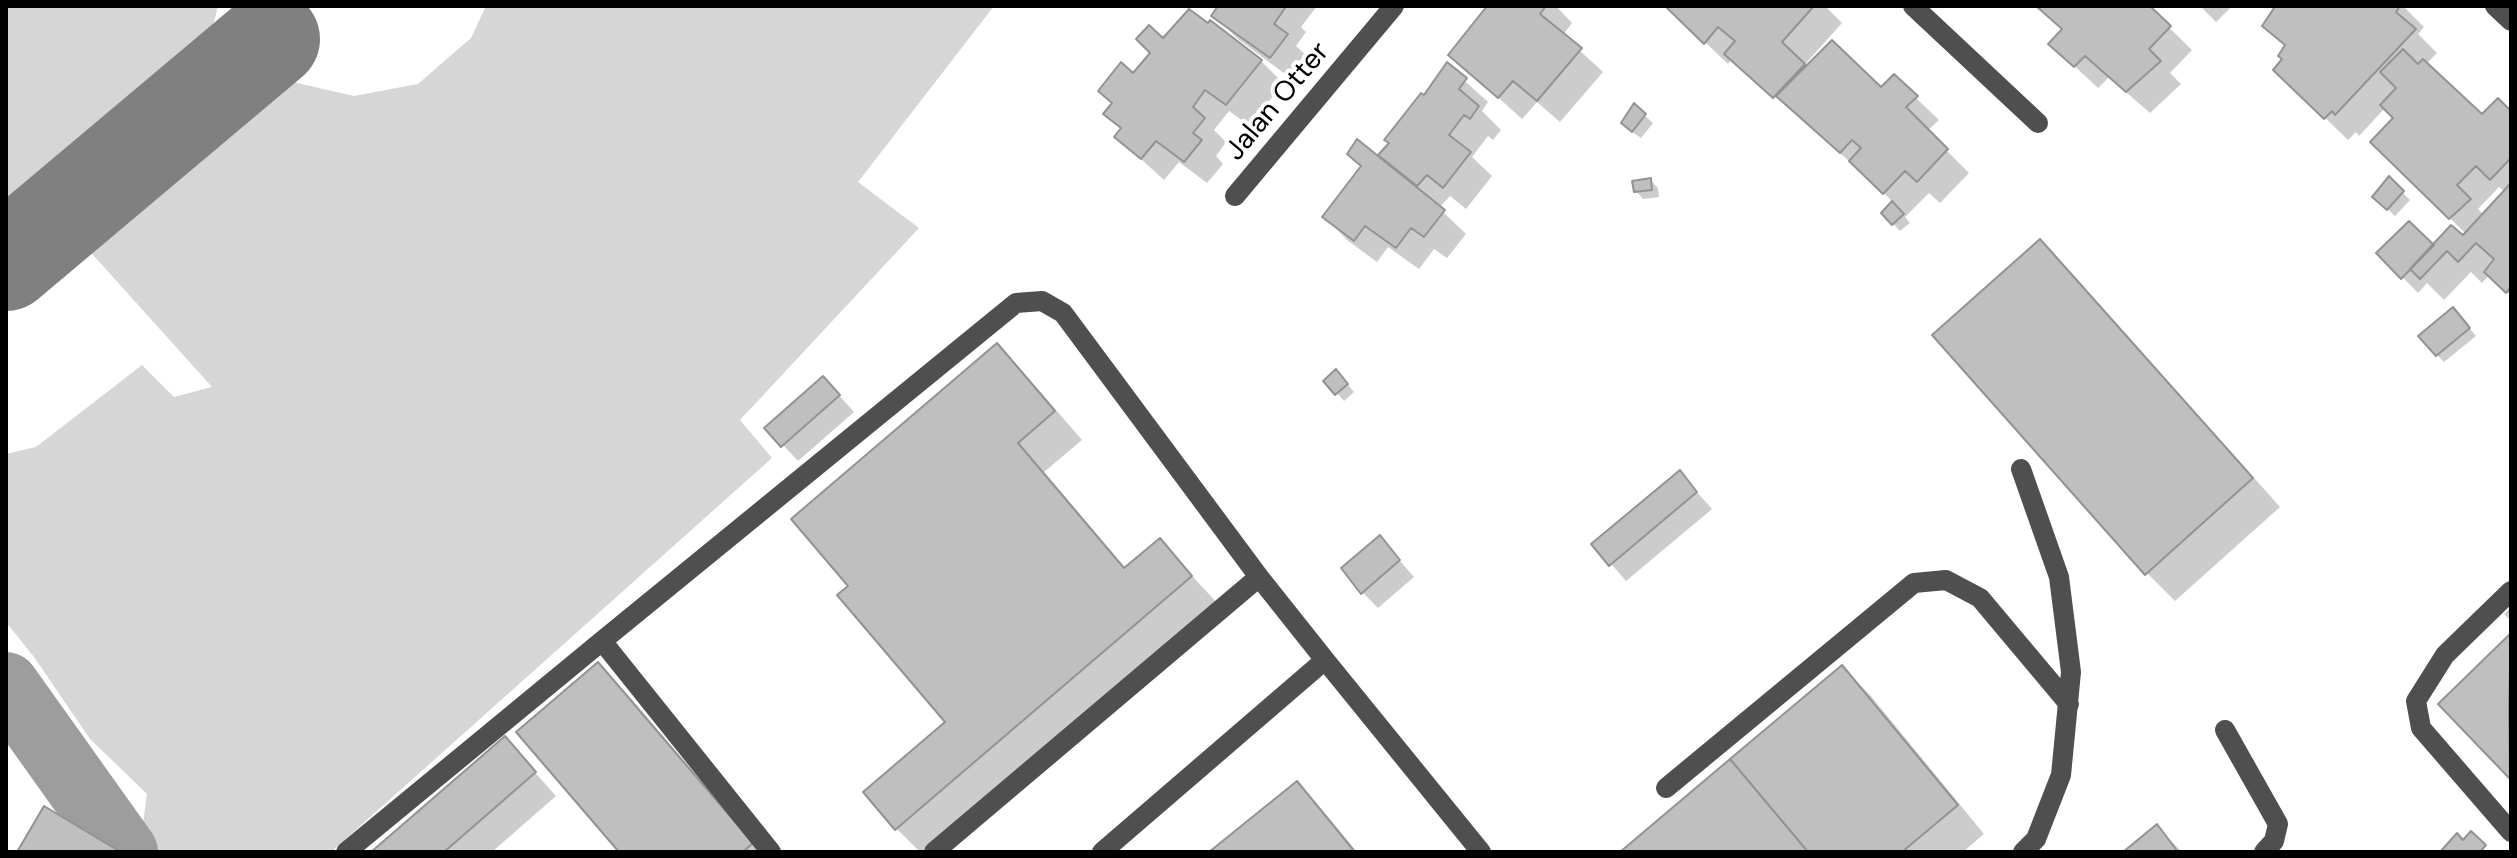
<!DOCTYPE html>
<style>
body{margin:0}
#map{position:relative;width:2517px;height:858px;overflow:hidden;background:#fff;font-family:"DM Sans",sans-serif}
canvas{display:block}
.frame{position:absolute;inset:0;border:8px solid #000;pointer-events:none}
</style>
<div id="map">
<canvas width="2517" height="858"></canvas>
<div class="frame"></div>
</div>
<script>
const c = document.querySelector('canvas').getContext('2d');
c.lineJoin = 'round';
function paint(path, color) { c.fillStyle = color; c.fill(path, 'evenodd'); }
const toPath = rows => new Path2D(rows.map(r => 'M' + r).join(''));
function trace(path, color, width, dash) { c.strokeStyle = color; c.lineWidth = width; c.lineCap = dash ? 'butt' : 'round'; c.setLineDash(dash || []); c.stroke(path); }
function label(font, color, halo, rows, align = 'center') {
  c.font = font + ' "DM Sans",sans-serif'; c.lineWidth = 8; c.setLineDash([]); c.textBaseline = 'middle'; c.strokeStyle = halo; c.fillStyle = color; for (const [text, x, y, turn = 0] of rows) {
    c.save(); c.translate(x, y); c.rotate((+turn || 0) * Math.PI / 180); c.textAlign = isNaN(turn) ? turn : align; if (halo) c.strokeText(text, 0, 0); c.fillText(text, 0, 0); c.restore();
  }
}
const green = toPath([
 [6,6,218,6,213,26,184,59,6,208],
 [486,6,994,6,858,182,919,228,740,420,772,458,331,852,151,852,142,831,147,794,90,739,34,657,6,622,6,454,36,447,142,365,174,397,212,387,76,236,240,96,284,80,354,96,418,84,471,38]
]);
const shadow = toPath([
 [1220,6,1317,6,1301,27,1306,32,1296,46,1309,58,1293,80,1238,39,1214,15],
 [1490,6,1556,6,1572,23,1563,35,1603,72,1560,122,1537,102,1522,119,1451,55],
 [1667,6,1825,6,1842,23,1800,70,1881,90,1894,77,1939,120,1927,131,1969,173,1940,203,1929,193,1905,217,1910,223,1900,231,1883,213,1893,202,1864,174,1732,59,1728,64],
 [2036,6,2147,6,2192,50,2170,73,2181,84,2150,113,2109,77,2098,88,2051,44,2063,30],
 [2200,6,2229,6,2230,8,2216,22],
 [2272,6,2403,6,2424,27,2418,34,2437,53,2426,64,2482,117,2511,114,2511,296,2489,275,2482,283,2471,272,2444,300,2427,283,2418,293,2379,253,2433,247,2463,238,2466,234,2373,142,2395,118,2385,108,2359,136,2356,132,2348,140,2276,70,2284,59,2286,47,2264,25,2276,9],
 [2499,187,2505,192,2484,215,2478,209],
 [1163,41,1261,61,1283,83,1250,126,1229,111,1214,130,1226,142,1216,156,1223,164,1207,183,1179,162,1164,180,1117,137,1122,130,1106,114],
 [1447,65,1488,102,1482,111,1501,130,1493,140,1488,136,1472,157,1492,176,1466,209,1450,196,1439,208,1466,234,1447,258,1434,249,1419,269,1388,247,1377,262,1347,240,1325,217,1391,144],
 [1634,106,1653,123,1641,138,1631,131],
 [2389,179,2410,200,2395,216,2382,204],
 [1650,180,1658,188,1659,197,1643,199,1636,191],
 [2040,241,2068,269,2280,507,2175,601,2147,573],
 [2460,317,2476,336,2444,362,2437,355],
 [997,346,1025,374,1082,440,1044,472,1126,569,1160,541,1219,605,929,852,920,852,896,828,948,722,850,587],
 [1343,379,1354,392,1344,401,1326,381],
 [838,394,854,412,798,461,767,428],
 [1680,473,1712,509,1626,581,1594,544],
 [1380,538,1414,577,1378,608,1362,592],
 [2511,607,2511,621,2504,614],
 [2511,636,2511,776,2441,704],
 [598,665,626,693,762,852,622,852],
 [1842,667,1870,695,1984,834,1963,852,1623,852],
 [505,739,556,796,492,852,374,852],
 [1297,783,1319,806,1357,852,1212,852],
 [2157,827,2182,852,2126,852]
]);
const river = toPath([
 [6,685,125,852]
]);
const taxiway = toPath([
 [6,262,271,39]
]);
const building = toPath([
 [1218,6,1282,6,1285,8,1274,24,1288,34,1270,58,1211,16,1218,6],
 [1487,6,1546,6,1540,14,1582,48,1537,101,1513,81,1498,98,1448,55,1487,6],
 [1665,6,1814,6,1782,42,1805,64,1773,98,1724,54,1735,41,1718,27,1704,44,1665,6],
 [2036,6,2150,6,2171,26,2149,49,2161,61,2126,92,2085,56,2074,67,2048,44,2062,29,2036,6],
 [2271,6,2400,6,2396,12,2416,29,2335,115,2332,111,2324,119,2273,70,2282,59,2278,56,2285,45,2262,26,2274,8,2271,6],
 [1189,9,1208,23,1210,20,1262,60,1226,105,1205,90,1193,107,1205,118,1193,133,1202,140,1184,162,1156,141,1141,159,1114,137,1121,128,1103,114,1112,103,1098,91,1121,62,1133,73,1150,53,1136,39,1149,25,1163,38,1189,9],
 [1832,40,1881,87,1894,74,1918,96,1906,107,1948,149,1917,182,1905,171,1883,194,1849,161,1861,148,1852,140,1840,153,1776,96,1832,40],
 [2403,49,2418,64,2423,59,2482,114,2498,98,2511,111,2511,158,2490,180,2476,166,2457,185,2471,199,2449,219,2370,142,2393,118,2380,105,2396,88,2380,72,2403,49],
 [1447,62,1467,78,1459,89,1479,106,1470,119,1464,115,1449,135,1471,152,1443,188,1427,175,1417,186,1378,155,1389,143,1384,140,1421,93,1424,95,1447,62],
 [1634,103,1646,114,1632,132,1621,123,1634,103],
 [1357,139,1445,210,1424,237,1411,228,1396,248,1365,226,1354,241,1322,217,1361,166,1347,154,1357,139],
 [2389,176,2404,191,2387,210,2372,197,2389,176],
 [1651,178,1652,190,1634,192,1632,181,1651,178],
 [2511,183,2511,287,2506,293,2484,272,2494,259,2476,243,2458,262,2447,251,2420,279,2410,269,2451,225,2463,235,2511,183],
 [1892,201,1904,214,1892,225,1881,213,1892,201],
 [2409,221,2434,245,2401,279,2376,253,2409,221],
 [2040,239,2253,478,2145,575,1932,335,2040,239],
 [2453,307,2470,328,2436,356,2418,336,2453,307],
 [997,343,1055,411,1018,443,1124,568,1160,538,1192,576,895,830,863,792,945,722,837,595,848,586,791,519,997,343],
 [1336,369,1348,384,1335,395,1323,381,1336,369],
 [823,376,840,395,781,447,764,428,823,376],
 [1680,470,1697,492,1609,566,1591,544,1680,470],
 [1380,535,1400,560,1361,594,1341,568,1380,535],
 [2511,633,2509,707,2510,779,2438,704,2511,633],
 [598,662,753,843,743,852,619,852,516,732,598,662],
 [1842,665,1958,805,1902,852,1808,852,1730,759,1842,665],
 [505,736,536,772,444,852,371,852,505,736],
 [1730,759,1808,852,1620,852,1730,759],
 [1297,781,1355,852,1209,852,1297,781],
 [44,806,119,851,119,852,17,852,44,806],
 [2157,824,2178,852,2123,852,2157,824],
 [2471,831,2486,845,2480,852,2440,852,2457,833,2463,840,2471,831]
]);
const minor = toPath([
 [1913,6,2038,123],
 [2495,6,2511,21],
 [1235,196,1394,6],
 [2021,469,2059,577,2071,672,2061,775,2036,839,2023,852],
 [2511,591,2445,655,2416,701,2421,728,2511,832],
 [2225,730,2278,824,2274,841,2264,852],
 [1666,788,1914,583,1946,580,1980,598,2069,704],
 [346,852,602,641],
 [771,852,602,641,1016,303,1042,301,1063,313,1259,577,1325,660],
 [934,852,1259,577],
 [1102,852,1325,660,1481,852]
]);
const streetNames = [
 ["Jalan Otter",1278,102,-50]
];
paint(green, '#d6d6d6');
paint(shadow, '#0003');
trace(river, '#9d9d9d', 66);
trace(taxiway, '#808080', 98);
paint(building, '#bfbfbf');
trace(building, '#939393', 2);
trace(minor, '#4f4f4f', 20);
label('28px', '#000', '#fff', streetNames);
</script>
